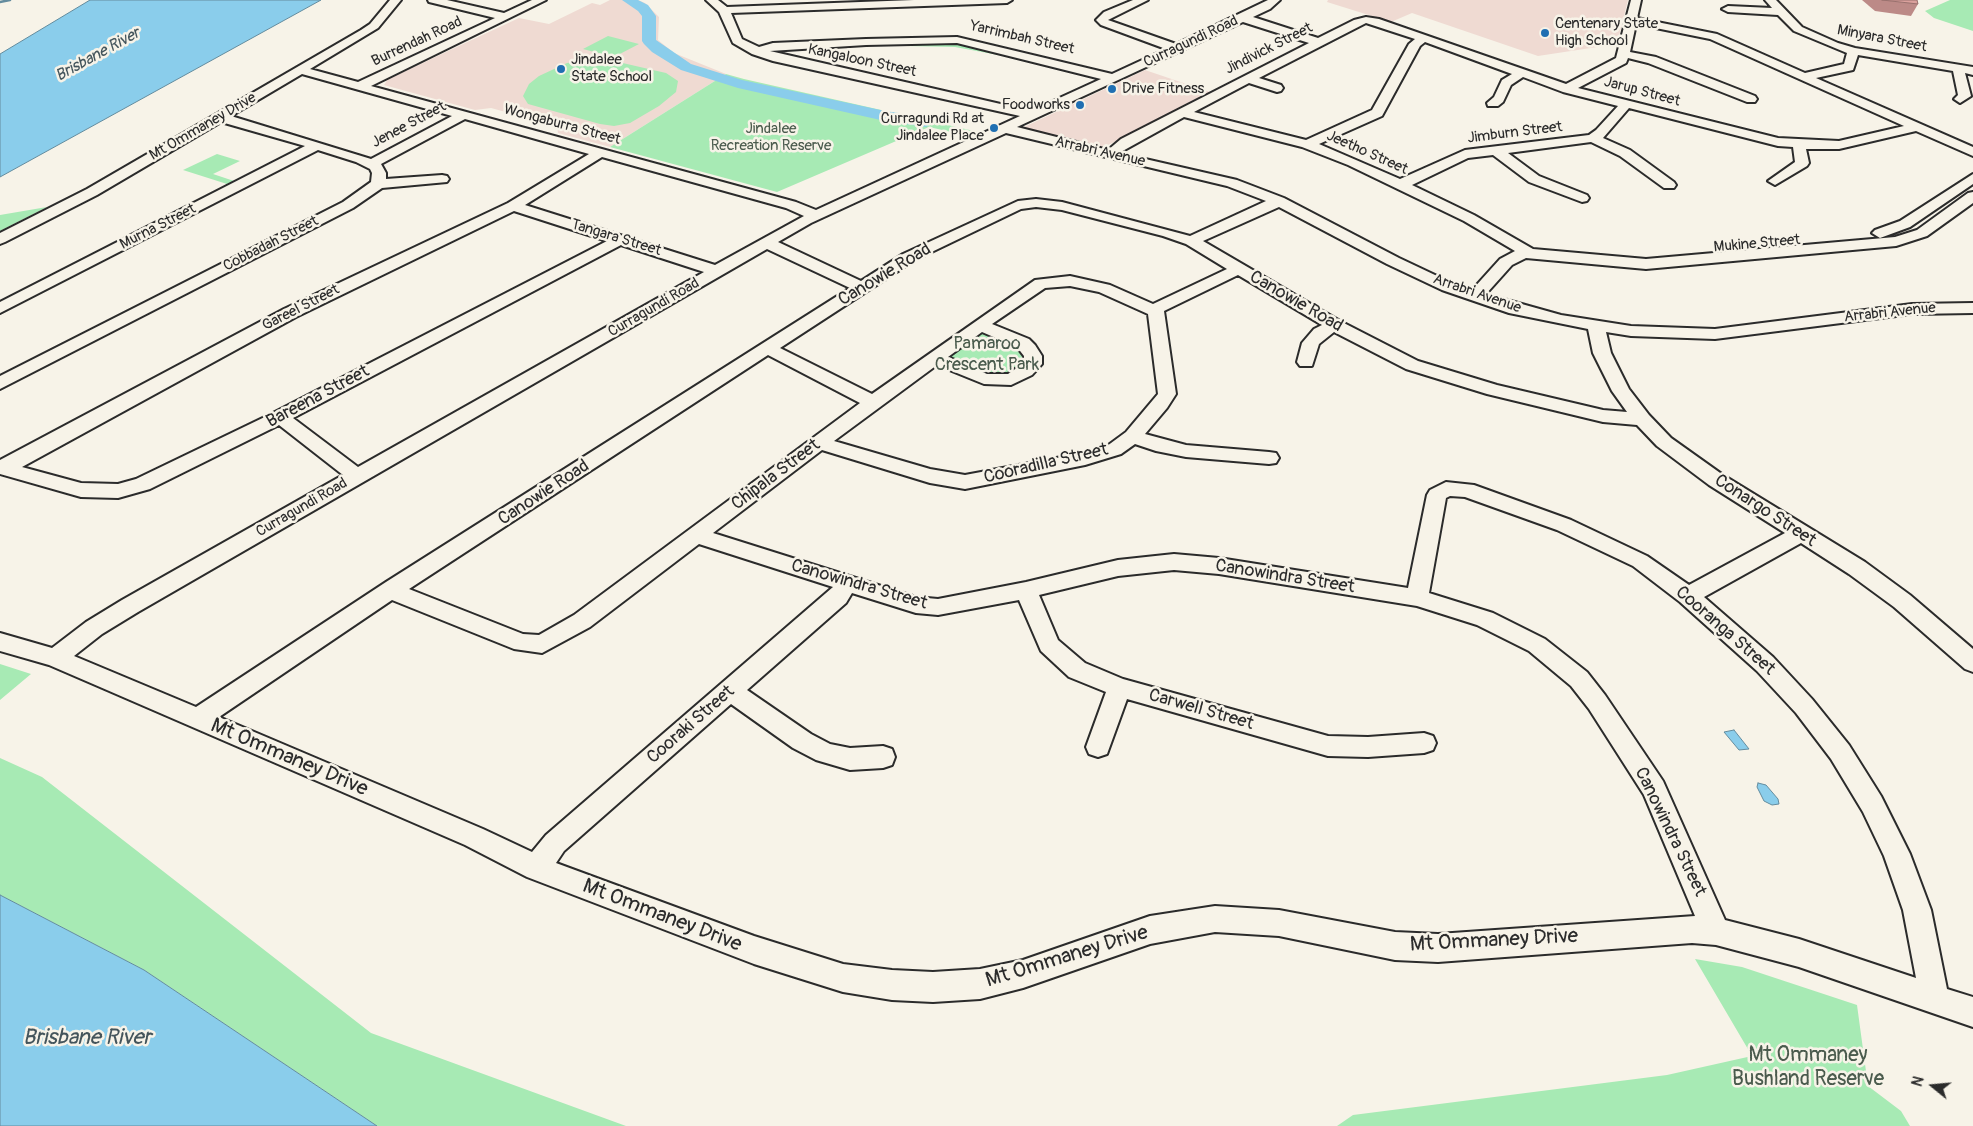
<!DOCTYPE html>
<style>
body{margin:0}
#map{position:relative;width:1973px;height:1126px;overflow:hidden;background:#f7f3e8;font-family:Pangolin,sans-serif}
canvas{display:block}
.north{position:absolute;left:1908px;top:1061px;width:50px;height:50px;-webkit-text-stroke:4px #f7f3e8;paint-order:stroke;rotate:287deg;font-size:14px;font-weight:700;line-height:20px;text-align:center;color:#2b2b2b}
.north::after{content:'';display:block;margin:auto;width:18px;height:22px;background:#2b2b2b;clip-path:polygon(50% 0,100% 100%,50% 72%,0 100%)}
</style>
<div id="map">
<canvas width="1973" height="1126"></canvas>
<div class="north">N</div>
</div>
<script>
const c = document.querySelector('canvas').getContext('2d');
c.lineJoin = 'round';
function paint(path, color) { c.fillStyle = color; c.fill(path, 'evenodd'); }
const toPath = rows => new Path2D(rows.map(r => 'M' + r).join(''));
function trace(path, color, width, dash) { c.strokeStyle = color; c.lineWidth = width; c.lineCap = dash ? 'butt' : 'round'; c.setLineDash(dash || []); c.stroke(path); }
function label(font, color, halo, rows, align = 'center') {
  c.font = font + ' Pangolin,sans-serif'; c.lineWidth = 5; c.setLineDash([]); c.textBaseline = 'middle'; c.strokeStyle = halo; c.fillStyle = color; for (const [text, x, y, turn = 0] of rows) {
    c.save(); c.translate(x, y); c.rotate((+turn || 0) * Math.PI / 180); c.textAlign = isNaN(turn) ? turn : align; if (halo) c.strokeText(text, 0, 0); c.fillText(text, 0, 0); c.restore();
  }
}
const built = toPath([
 [610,0,638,0,645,3,659,17,658,40,674,53,726,74,610,147,558,133,557,126,491,108,475,110,384,85,388,79,519,18,549,24,592,3,600,5],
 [1328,0,1628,0,1617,44,1538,56,1412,13,1391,22,1327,2],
 [1145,70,1213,93,1104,147,1023,130,1022,128]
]);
const green = toPath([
 [1950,0,1973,0,1973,31,1934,18,1925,11],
 [608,36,639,44,614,57,583,49],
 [948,41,1063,67,955,47,857,45],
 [581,61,614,61,666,73,678,81,676,92,659,106,630,123,614,126,600,124,528,104,523,96,529,84,539,76,567,63],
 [726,74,744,79,974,131,965,135,929,127,777,192,610,147],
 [217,154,240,161,213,174,234,181,227,184,183,170],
 [47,207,0,231,0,215],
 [986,333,1021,348,1028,363,1017,374,986,375,951,361,952,354,978,335],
 [0,664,31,674,0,700],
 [0,758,42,777,371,1033,626,1126,377,1126,144,970,0,895],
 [1695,959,1742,967,1857,1005,1868,1086,1901,1111,1910,1126,1337,1126,1353,1115,1667,1075,1752,1056]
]);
const water = toPath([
 [90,0,321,0,0,177,0,54,90,0],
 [1734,730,1749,749,1739,750,1724,732,1734,730],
 [1758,783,1766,785,1778,799,1779,804,1772,805,1764,801,1757,787,1758,783],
 [0,895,144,970,377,1126,0,1126,0,895]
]);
const stream = toPath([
 [0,2,10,0]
]);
const river = toPath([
 [622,0,638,0,648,5,656,16,656,40,691,64,742,80,885,111,926,117,934,122,926,127,885,121,738,88,681,70,652,52,644,44,642,41,642,16,638,11,622,0]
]);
const minor = toPath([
 [390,0,401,0,378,28,310,69,358,82,495,18,429,2,428,0,447,0,504,13,532,0,546,0,371,86,796,202,816,210,1020,116,773,61,752,54,733,43,719,12,706,0,718,0,727,7,914,0,1012,0,1007,3,731,13,742,39,759,47,773,43,866,39,957,37,1112,74,1166,49,1101,25,1096,20,1104,12,1133,0,1148,0,1108,20,1176,44,1268,0,1280,0,1270,9,1253,17,1318,38,1354,20,1366,17,1379,19,1566,84,1616,58,1631,0,1641,0,1637,18,1717,34,1805,73,1844,64,1847,53,1794,31,1778,15,1728,12,1722,9,1728,6,1772,8,1765,0,1776,0,1802,27,1838,43,1855,48,1973,67,1973,75,1965,73,1971,96,1960,103,1954,99,1958,95,1953,71,1858,55,1853,70,1816,78,1973,147,1973,156,1916,131,1839,149,1806,149,1809,163,1807,166,1775,185,1768,181,1795,162,1793,147,1778,146,1629,108,1603,138,1630,150,1674,182,1676,185,1674,188,1664,188,1620,156,1591,142,1508,153,1539,176,1587,195,1589,198,1587,201,1582,202,1529,182,1493,155,1468,158,1412,185,1474,215,1533,249,1646,259,1895,237,1917,230,1968,193,1973,192,1973,203,1927,236,1896,246,1646,269,1526,258,1512,265,1486,294,1561,315,1631,326,1715,329,1912,304,1973,303,1973,313,1912,314,1715,339,1631,336,1606,332,1611,353,1629,389,1649,415,1671,438,1723,475,1865,562,1910,595,1973,649,1973,672,1965,669,1894,607,1849,574,1801,543,1704,597,1773,657,1812,699,1849,745,1881,796,1910,854,1931,910,1947,989,1973,997,1973,1027,1799,967,1716,945,1692,943,1438,962,1395,960,1279,936,1215,932,1150,944,1023,988,980,999,933,1002,892,1000,843,992,754,964,527,877,465,845,100,687,49,665,0,651,0,633,52,648,86,622,122,600,343,475,279,425,150,489,118,498,81,497,0,474,0,460,284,309,508,203,589,154,465,119,381,164,386,173,386,179,442,175,447,176,449,179,447,182,382,188,353,208,0,389,0,376,343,202,371,182,372,173,370,169,356,162,318,150,0,313,0,302,305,146,221,122,97,195,5,242,0,244,0,233,87,189,361,30,370,24,390,0],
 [1243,22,1309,43,1121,139,1108,150,1017,127,1243,22],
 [1366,23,1415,39,1409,44,1372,110,1306,140,1194,112,1249,83,1277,92,1281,91,1283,88,1281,85,1259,78,1366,23],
 [1636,24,1710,39,1904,126,1839,141,1778,138,1578,88,1626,63,1628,58,1648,63,1747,102,1755,102,1757,99,1755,96,1656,57,1630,52,1636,24],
 [1425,42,1512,74,1502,80,1494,97,1487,103,1488,106,1498,106,1503,102,1511,85,1523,77,1563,92,1618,106,1596,130,1589,135,1465,150,1400,179,1319,144,1382,116,1420,46,1425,42],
 [957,43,1101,79,1031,111,770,51,866,45,957,43],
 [302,74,452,116,371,159,231,116,302,74],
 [1184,117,1302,147,1348,165,1464,221,1515,251,1500,259,1472,290,1454,284,1399,258,1284,198,1237,180,1119,153,1184,117],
 [1006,133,1227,186,1266,201,1190,236,1062,202,1036,199,1018,201,903,254,861,281,778,242,811,223,1006,133],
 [602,157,786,208,804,216,715,265,525,205,602,157],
 [1036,207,1062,210,1163,236,1186,244,1227,269,1153,304,1110,285,1070,276,1035,280,872,394,780,348,915,260,1021,209,1036,207],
 [1279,207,1387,264,1442,290,1509,313,1588,329,1593,353,1612,391,1627,412,1603,410,1497,385,1418,361,1340,321,1203,241,1279,207],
 [514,211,607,241,273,413,136,479,118,484,81,483,22,467,296,317,514,211],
 [621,245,704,272,358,467,293,418,621,245],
 [767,249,850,288,386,582,196,707,74,656,102,634,138,612,767,249],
 [1238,275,1322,325,1314,329,1302,343,1297,362,1300,366,1312,366,1319,344,1334,332,1406,369,1487,394,1603,422,1637,425,1657,446,1709,485,1785,533,1689,585,1647,556,1571,520,1474,485,1446,482,1430,490,1427,495,1408,588,1219,558,1174,554,1118,560,1026,582,938,599,916,597,713,533,822,450,930,483,965,489,1085,465,1121,454,1135,444,1156,451,1186,457,1269,464,1276,463,1279,458,1276,453,1269,452,1186,445,1145,434,1167,408,1176,394,1164,311,1238,275],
 [1070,286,1099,292,1148,314,1158,394,1126,432,1107,446,1083,453,965,475,930,469,834,441,937,365,984,384,1011,385,1032,375,1042,364,1042,356,1035,345,1029,339,992,324,1045,288,1070,286],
 [982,332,1017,347,1024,356,1024,363,1008,374,987,374,948,357,982,332],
 [768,355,860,403,574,615,539,635,523,634,409,589,768,355],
 [1450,496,1465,497,1557,530,1633,566,1680,602,1757,671,1796,713,1831,759,1863,812,1884,856,1903,910,1916,978,1799,939,1725,920,1663,781,1605,695,1587,672,1545,639,1493,613,1429,593,1446,498,1450,496],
 [699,544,833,587,546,835,532,852,483,829,219,717,392,600,514,649,542,653,590,627,699,544],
 [1174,570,1219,574,1417,606,1477,625,1529,651,1571,686,1589,709,1644,795,1695,916,1438,934,1395,932,1279,910,1215,906,1150,916,1023,960,980,969,933,972,892,970,843,964,754,936,556,863,564,851,731,704,793,748,816,760,850,770,883,768,892,765,895,757,892,749,883,746,850,748,830,744,811,734,747,690,846,603,852,593,916,613,938,615,1019,600,1041,651,1069,677,1106,692,1086,747,1089,754,1098,757,1107,754,1127,699,1328,756,1368,757,1424,753,1433,750,1436,743,1433,736,1424,733,1368,737,1328,736,1123,679,1085,663,1058,640,1039,595,1118,576,1174,570],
 [1973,174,1973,184,1910,227,1880,238,1872,233,1875,230,1900,221,1973,174]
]);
const wall = toPath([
 [1862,0,1917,0,1918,4,1911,16,1875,11]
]);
const building = toPath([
 [1882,0,1917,0,1918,4,1882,0]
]);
const markers = [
 [1545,33,5,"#1f6fb2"],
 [561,69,5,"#1f6fb2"],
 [1112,89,5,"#1f6fb2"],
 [1080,105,5,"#1f6fb2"],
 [994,128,5,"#1f6fb2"]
];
const farPoinames = [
 ["Centenary State",1555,24],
 ["High School",1555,41],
 ["Jindalee",571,60],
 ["State School",571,77],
 ["Drive Fitness",1122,89],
 ["Foodworks",1070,105,"right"],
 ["Curragundi Rd at",984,119,"right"],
 ["Jindalee Place",984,136,"right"]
];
const farStreetnames = [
 ["Yarrimbah Street",1022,38,13],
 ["Minyara Street",1882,39,11],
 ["Burrendah Road",417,42,-25],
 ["Curragundi Road",1191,42,-25],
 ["Jindivick Street",1269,49,-27],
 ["Kangaloon Street",862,61,12],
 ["Jarup Street",1642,92,15],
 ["Jenee Street",409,125,-28],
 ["Wongaburra Street",562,125,15],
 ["Mt Ommaney Drive",203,127,-30],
 ["Jimburn Street",1515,133,-7],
 ["Arrabri Avenue",1100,152,13],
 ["Jeetho Street",1367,153,24],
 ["Murna Street",158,227,-27],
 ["Tangara Street",616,238,17],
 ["Cobbadah Street",271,244,-27],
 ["Mukine Street",1757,244,-5],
 ["Arrabri Avenue",1477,294,19],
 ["Gareel Street",301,308,-27],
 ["Curragundi Road",654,308,-30],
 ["Arrabri Avenue",1890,313,-6],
 ["Curragundi Road",302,508,-30]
];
const farParknames = [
 ["Jindalee",771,129],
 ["Recreation Reserve",771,146]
];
const farWaternames = [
 ["Brisbane River",98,55,-29]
];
const streetNames = [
 ["Canowie Road",885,275,-31],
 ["Canowie Road",1296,302,30],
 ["Bareena Street",318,397,-28],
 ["Cooradilla Street",1046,464,-13],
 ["Chipala Street",776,475,-37],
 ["Canowie Road",544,493,-33],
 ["Conargo Street",1765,511,33],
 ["Canowindra Street",1285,577,9],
 ["Canowindra Street",859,585,16],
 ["Cooranga Street",1725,631,41],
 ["Carwell Street",1201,710,16],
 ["Cooraki Street",691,725,-41],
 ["Canowindra Street",1670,832,64]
];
const parkNames = [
 ["Pamaroo",987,344],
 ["Crescent Park",987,365]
];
const nearStreetnames = [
 ["Mt Ommaney Drive",289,758,23],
 ["Mt Ommaney Drive",662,916,21],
 ["Mt Ommaney Drive",1494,941,-3],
 ["Mt Ommaney Drive",1067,957,-17]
];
const nearParknames = [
 ["Mt Ommaney",1808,1056],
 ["Bushland Reserve",1808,1080]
];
const nearWaternames = [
 ["Brisbane River",87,1038]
];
paint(built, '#efdad2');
paint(green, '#a7eab4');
paint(water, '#8acdeb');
trace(water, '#648c9e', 1);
trace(stream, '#648c9e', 2.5);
paint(river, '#8acdeb');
trace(minor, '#2b2b2b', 4);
paint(minor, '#f7f3e8');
paint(wall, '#bc8a87');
paint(building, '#dba19d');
trace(building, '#99716e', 1);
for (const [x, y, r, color] of markers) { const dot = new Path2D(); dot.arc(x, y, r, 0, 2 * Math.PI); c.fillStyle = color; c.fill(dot); trace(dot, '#f7f3e8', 2); }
label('15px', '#2b2b2b', '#f7f3e8', farPoinames, 'left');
label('15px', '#2b2b2b', '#f7f3e8', farStreetnames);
label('15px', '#4a5b4d', '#f7f3e8', farParknames);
label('italic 16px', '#43545b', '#f7f3e8', farWaternames);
label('18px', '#2b2b2b', '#f7f3e8', streetNames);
label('18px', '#4a5b4d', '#f7f3e8', parkNames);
label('21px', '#2b2b2b', '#f7f3e8', nearStreetnames);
label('21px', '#4a5b4d', '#f7f3e8', nearParknames);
label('italic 22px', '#43545b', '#f7f3e8', nearWaternames);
</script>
